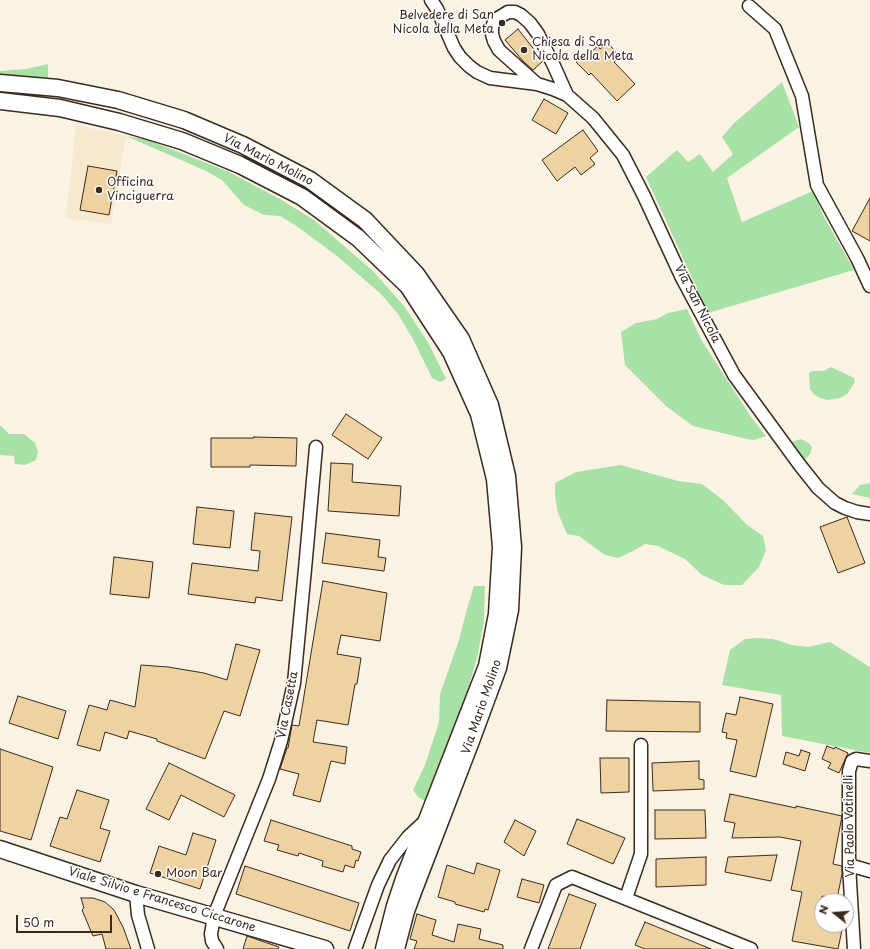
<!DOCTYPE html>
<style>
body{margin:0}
#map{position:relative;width:870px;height:949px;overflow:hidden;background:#faf2e3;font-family:"Playpen Sans",sans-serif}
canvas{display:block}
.north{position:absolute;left:814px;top:893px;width:40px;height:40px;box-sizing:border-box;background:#fff;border:1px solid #b1aaa5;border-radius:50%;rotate:287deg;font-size:11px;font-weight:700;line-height:16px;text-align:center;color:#3b2a1e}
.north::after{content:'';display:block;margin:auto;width:14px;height:18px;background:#3b2a1e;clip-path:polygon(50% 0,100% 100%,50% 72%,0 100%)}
.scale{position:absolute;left:16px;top:915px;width:96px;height:18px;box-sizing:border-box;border:2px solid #3b2a1e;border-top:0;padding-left:5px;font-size:12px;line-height:14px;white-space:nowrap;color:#3b2a1e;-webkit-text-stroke:3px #fff;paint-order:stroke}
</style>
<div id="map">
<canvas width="870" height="949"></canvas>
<div class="north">N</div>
<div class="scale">50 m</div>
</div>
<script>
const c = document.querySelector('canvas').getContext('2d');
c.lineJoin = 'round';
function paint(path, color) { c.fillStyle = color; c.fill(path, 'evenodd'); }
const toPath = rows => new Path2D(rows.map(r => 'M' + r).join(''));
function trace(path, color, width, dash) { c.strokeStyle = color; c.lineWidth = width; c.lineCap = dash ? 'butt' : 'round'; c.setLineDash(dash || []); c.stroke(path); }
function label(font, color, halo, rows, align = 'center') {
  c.font = font + ' "Playpen Sans",sans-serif'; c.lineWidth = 3; c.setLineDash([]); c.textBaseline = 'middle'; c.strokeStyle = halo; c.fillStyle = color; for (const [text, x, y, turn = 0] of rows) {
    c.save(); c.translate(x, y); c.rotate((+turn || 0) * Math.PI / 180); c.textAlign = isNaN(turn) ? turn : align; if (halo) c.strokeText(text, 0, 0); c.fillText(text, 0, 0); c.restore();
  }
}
const built = toPath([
 [76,125,126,136,111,224,66,218]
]);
const green = toPath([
 [48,64,48,83,0,80,0,71,26,69],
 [782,82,799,127,727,178,742,222,813,191,824,217,854,270,708,313,646,177,677,150,688,162,700,154,713,172,733,154,722,137,734,123],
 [126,136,148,140,227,171,280,199,314,220,373,271,404,306,429,344,446,379,440,382,432,378,414,341,398,314,381,294,337,256,295,225,280,216,264,215,244,205,222,180,204,170],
 [687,309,702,341,751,417,766,436,754,440,747,439,693,426,666,406,625,365,621,332,636,323,657,319,668,313],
 [831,367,854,378,855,382,847,394,840,398,828,400,820,398,814,394,810,389,809,373,812,371,823,371],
 [0,425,9,434,24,434,35,443,38,452,36,460,25,465,15,464,14,456,0,455],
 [801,439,810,444,812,448,810,454,803,461,789,443],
 [621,465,678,481,702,484,724,501,746,524,763,536,766,550,759,567,742,585,724,585,702,575,685,559,658,546,645,544,635,550,618,558,605,555,579,536,567,534,558,513,555,496,555,483,576,472],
 [870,483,870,498,852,494,860,485],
 [474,586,485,586,484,622,477,658,463,707,428,800,423,800,418,797,413,790,425,765,439,722,440,694,459,640,467,609],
 [757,638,773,639,792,645,808,647,830,642,870,667,870,753,782,736,781,695,722,685,730,650,745,639]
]);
const building = toPath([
 [518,29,543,61,533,70,523,61,505,40,518,29],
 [608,43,620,57,614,62,635,84,617,101,591,73,589,75,576,62,589,50,591,52,598,46,600,49,608,43],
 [544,99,568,113,556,134,532,120,544,99],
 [583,130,598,151,590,158,595,164,581,175,575,167,557,181,542,160,583,130],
 [88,166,117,171,109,215,80,210,88,166],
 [870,198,870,241,852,231,870,198],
 [346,414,382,438,368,459,332,435,346,414],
 [254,437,297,438,296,466,250,465,250,467,211,467,211,438,254,438,254,437],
 [331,463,353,464,352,482,401,486,399,516,328,511,331,463],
 [197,507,234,511,230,548,193,544,197,507],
 [255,513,292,517,282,601,256,597,255,603,188,594,192,563,258,571,260,551,251,550,255,513],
 [847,517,865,563,838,573,820,527,847,517],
 [326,533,380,540,378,557,386,558,384,571,322,563,326,533],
 [114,557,153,562,149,598,110,594,114,557],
 [323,581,387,593,380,641,341,635,337,654,361,658,357,684,355,684,348,725,317,720,313,742,347,747,345,764,331,761,320,802,293,795,299,774,280,769,287,748,288,748,292,725,299,726,323,581],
 [236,644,260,650,240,716,224,711,205,759,157,741,157,739,129,731,127,739,105,732,100,751,77,745,89,705,107,710,110,700,135,707,141,665,168,667,204,673,227,680,236,644],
 [18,696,66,711,58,739,9,723,18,696],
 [740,697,773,704,756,777,730,771,737,740,726,738,727,733,722,732,726,713,736,715,740,697],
 [607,700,700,702,700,732,606,731,607,700],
 [827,746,834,749,835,747,848,753,839,773,828,768,831,763,822,759,827,746],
 [0,749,53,767,31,840,0,831,0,749],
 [801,750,810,753,805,771,783,764,786,752,799,756,801,750],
 [600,758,629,758,629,792,601,793,600,758],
 [699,761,699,779,704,780,704,789,653,791,652,763,699,761],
 [169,763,235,795,224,817,181,795,169,820,146,809,169,763],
 [77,790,109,800,100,828,110,831,100,862,50,846,60,817,67,819,77,790],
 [730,794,796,808,796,806,842,816,833,864,842,866,842,874,837,899,822,896,822,925,843,925,838,949,792,941,802,892,791,890,801,841,780,837,732,838,735,823,724,821,730,794],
 [655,810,705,810,706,838,655,839,655,810],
 [577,819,625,838,613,864,567,844,577,819],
 [271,820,352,846,352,849,361,852,358,861,356,860,354,868,345,865,343,872,322,866,323,861,299,853,298,856,277,850,279,845,264,841,271,820],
 [515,820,536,831,524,856,504,842,515,820],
 [193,833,216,840,200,889,150,873,159,846,186,855,193,833],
 [777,855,771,881,725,872,728,857,777,855],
 [706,857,706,885,656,887,656,859,706,857],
 [477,863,500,870,488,910,485,909,484,912,455,904,455,902,438,897,447,865,474,874,477,863],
 [245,866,359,903,350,931,236,894,245,866],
 [522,879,544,885,539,903,517,897,522,879],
 [569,894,596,904,580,949,548,949,569,894],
 [81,898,93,898,105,902,114,910,123,927,131,949,106,949,102,934,93,936,82,910,84,908,81,898],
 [417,914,436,920,432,935,454,942,458,924,481,929,479,939,503,945,503,949,414,949,417,941,410,939,417,914],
 [645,922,711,949,645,949,635,945,645,922],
 [247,936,279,947,278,949,243,949,247,936]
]);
const street = toPath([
 [431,0,437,9,454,48,460,57,469,66,477,72,490,78,537,84,553,89,567,95,593,118,623,155,644,196,682,278,734,375,799,464,818,488,835,503,845,508,857,512,870,514],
 [749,6,775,29,802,96,817,185,857,258,870,286],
 [537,84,499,50,494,41,492,34,492,27,495,20,508,12,515,12,521,15,530,23,538,34,554,66,567,95],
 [849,865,870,871],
 [136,894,138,915,148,949],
 [626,898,641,854,641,745],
 [217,949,212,941,211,934,214,916,269,779,281,741,294,683,305,569,316,447],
 [355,949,378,885,390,860,408,837,425,821],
 [531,949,556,885,572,877,751,949],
 [854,949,849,865,849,771,852,761,856,759,870,761]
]);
const secondary = toPath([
 [0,83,58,88,118,100,184,120,243,145,310,180,365,220,416,274,461,339,490,405,507,476,513,547,510,610,498,668,471,741,413,892,406,911,396,949],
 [0,101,60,108,119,122,182,141,240,165,302,197,358,238,408,286,451,352,479,414,495,479,501,547,497,614,487,666,404,879,395,906,384,949],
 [0,849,136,894,325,949]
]);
const markers = [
 [502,23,4,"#3b2a1e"],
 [524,50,4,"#3b2a1e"],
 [99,190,4,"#3b2a1e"],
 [158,874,4,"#3b2a1e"]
];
const poiNames = [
 ["Belvedere di San",494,16,"right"],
 ["Nicola della Meta",494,30,"right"],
 ["Chiesa di San",532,43],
 ["Nicola della Meta",532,57],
 ["Officina",107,183],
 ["Vinciguerra",107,197],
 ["Moon Bar",166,874]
];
const streetNames = [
 ["Via Mario Molino",268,160,27],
 ["Via San Nicola",697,304,63],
 ["Via Casetta",288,705,-79],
 ["Via Mario Molino",482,707,-71],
 ["Via Paolo Votinelli",850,826,-91],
 ["Viale Silvio e Francesco Ciccarone",162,900,17]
];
paint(built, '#f7e8d0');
paint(green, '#a8e1a6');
paint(building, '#efd2a2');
trace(building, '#3b2a1e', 1);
trace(street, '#3b2a1e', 15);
trace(secondary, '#3b2a1e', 19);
trace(street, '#fff', 12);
trace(secondary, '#fff', 16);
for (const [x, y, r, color] of markers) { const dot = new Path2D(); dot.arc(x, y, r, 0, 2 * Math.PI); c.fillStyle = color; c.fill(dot); trace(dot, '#fff', 1.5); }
label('12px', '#3b2a1e', '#fff', poiNames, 'left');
label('12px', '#3b2a1e', '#fff', streetNames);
</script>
